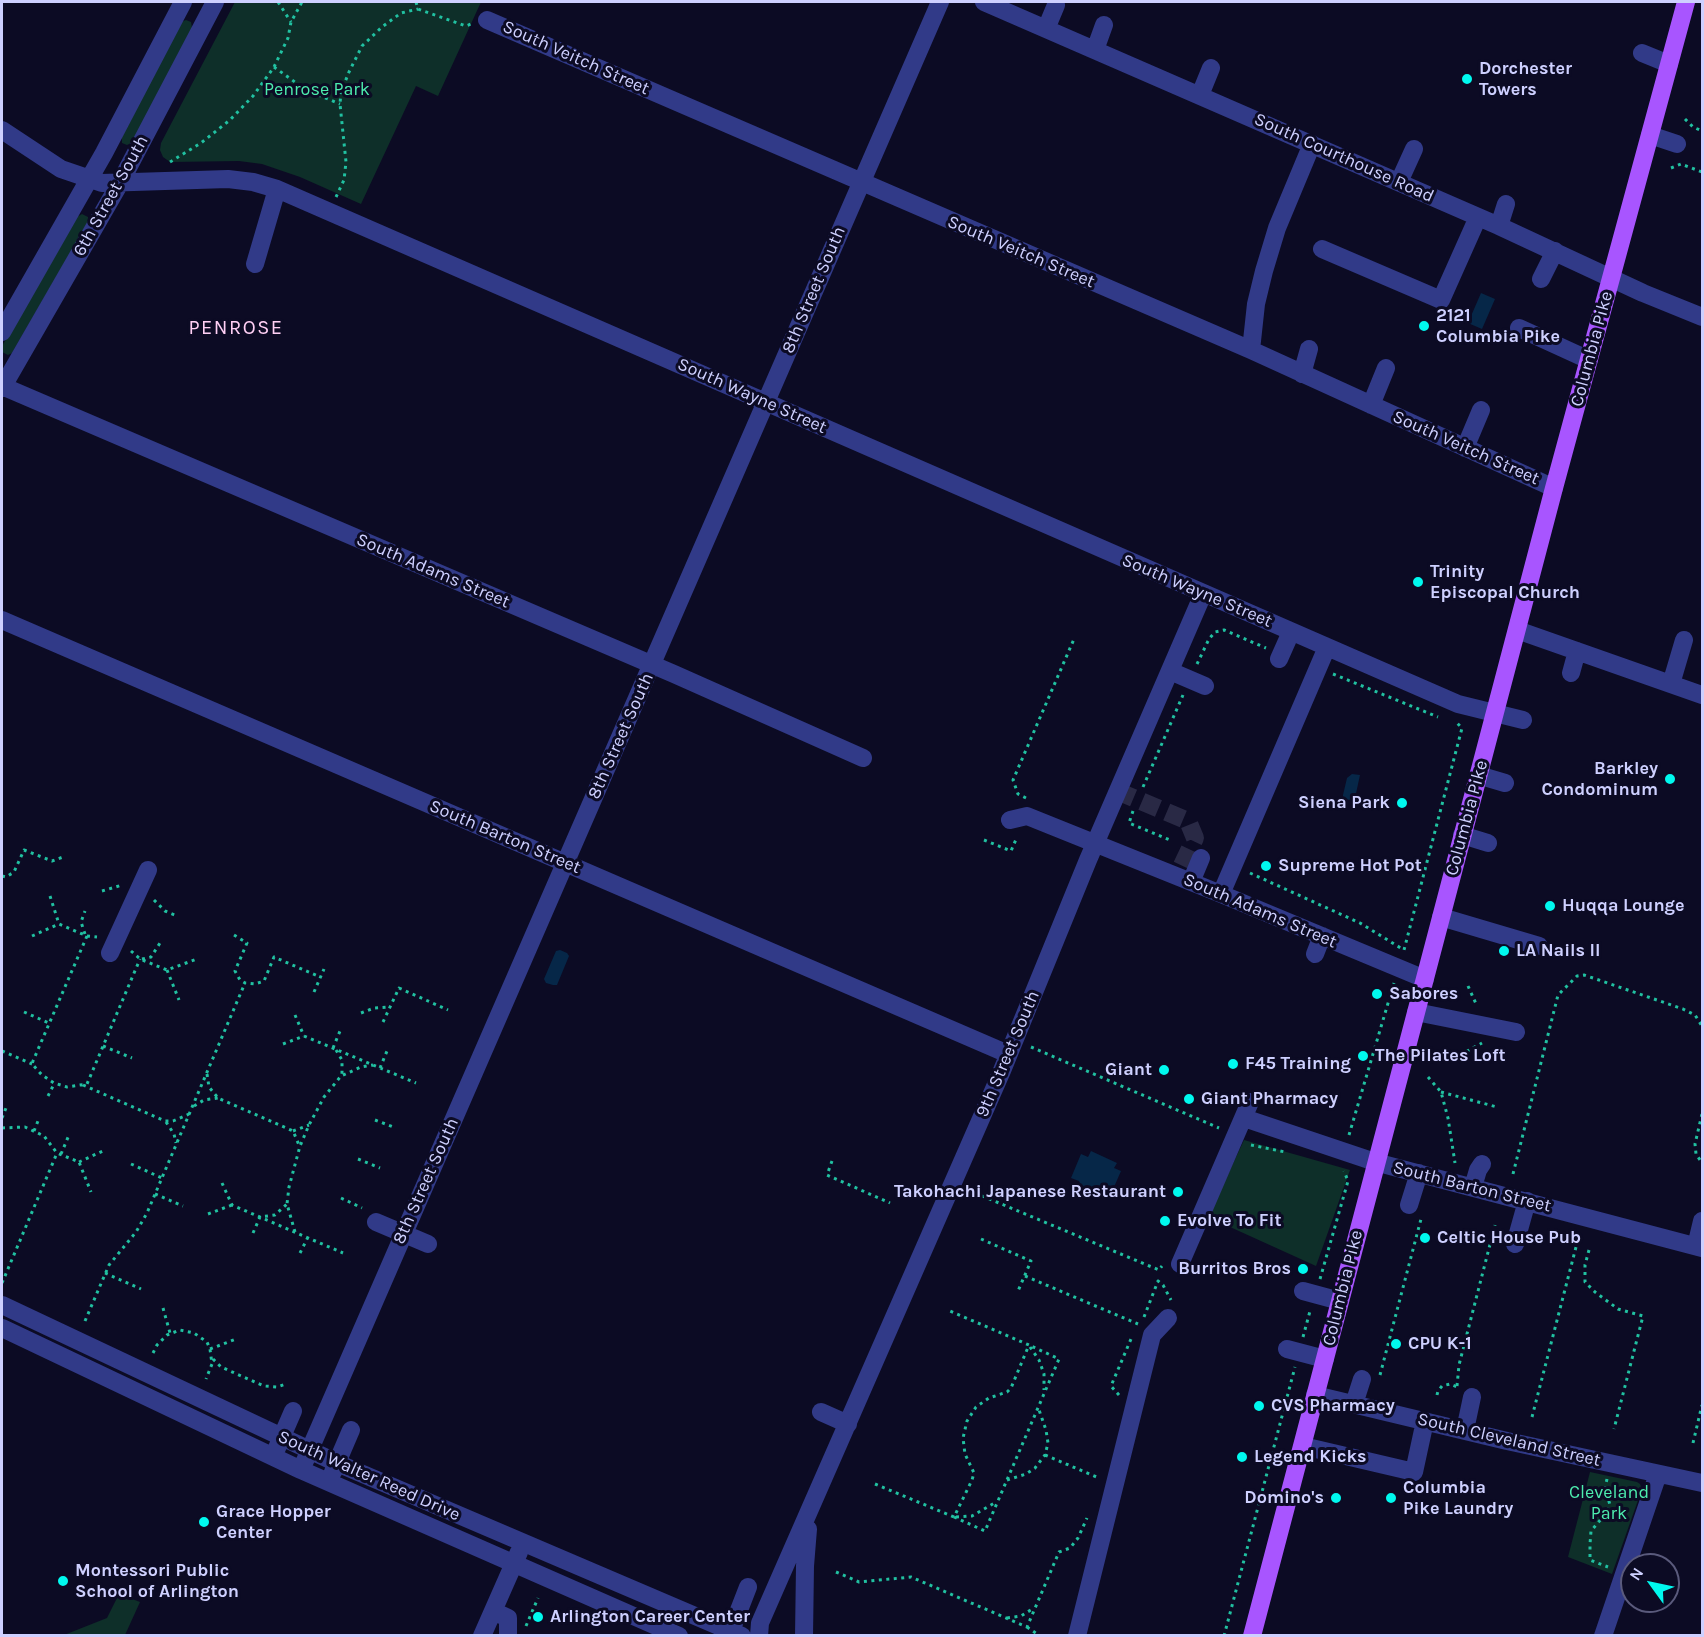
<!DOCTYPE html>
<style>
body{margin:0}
#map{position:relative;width:1704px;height:1637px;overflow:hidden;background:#0c0b24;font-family:Karla,sans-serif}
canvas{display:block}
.frame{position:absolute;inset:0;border:3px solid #ced0ff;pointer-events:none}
.north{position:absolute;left:1620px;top:1553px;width:60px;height:60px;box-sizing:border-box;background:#0c0b24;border:2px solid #5a5a7c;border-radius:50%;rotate:303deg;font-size:16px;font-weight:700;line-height:24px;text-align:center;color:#ced0ff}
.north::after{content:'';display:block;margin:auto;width:21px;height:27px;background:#00f9ef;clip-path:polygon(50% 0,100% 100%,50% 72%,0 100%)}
</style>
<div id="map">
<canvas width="1704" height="1637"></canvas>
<div class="frame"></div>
<div class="north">N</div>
</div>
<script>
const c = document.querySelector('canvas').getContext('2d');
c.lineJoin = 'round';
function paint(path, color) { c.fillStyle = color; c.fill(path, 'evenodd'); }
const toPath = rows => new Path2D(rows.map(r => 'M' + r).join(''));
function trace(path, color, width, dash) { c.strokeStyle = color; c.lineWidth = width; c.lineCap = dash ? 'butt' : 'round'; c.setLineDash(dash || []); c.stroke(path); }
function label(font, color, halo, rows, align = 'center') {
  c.font = font + ' Karla,sans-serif'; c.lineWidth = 6; c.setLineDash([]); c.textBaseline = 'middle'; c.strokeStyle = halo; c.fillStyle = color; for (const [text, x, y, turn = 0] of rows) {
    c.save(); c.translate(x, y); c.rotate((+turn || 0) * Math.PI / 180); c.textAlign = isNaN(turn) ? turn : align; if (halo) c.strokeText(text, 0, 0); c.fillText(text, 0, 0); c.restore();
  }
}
const green = toPath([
 [235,2,481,2,438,96,416,86,361,204,300,177,262,164,239,161,170,162,163,157,160,150,161,143],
 [186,20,191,22,192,28,133,142,127,145,122,143,122,137,181,22],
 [82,214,88,217,88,222,12,353,8,355,2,352,2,346,77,217],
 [1244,1140,1350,1170,1316,1266,1208,1217],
 [1590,1472,1637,1482,1640,1484,1642,1489,1612,1574,1568,1557],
 [119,1594,140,1602,125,1635,64,1635,107,1618]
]);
const water = toPath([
 [1481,293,1495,299,1482,329,1468,323],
 [1352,774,1360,775,1355,798,1351,800,1343,799,1343,795,1347,778],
 [560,950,567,953,569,956,557,985,553,985,546,983,544,979,556,951],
 [1091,1151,1117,1163,1114,1168,1121,1171,1111,1194,1102,1191,1096,1192,1087,1190,1081,1186,1079,1181,1071,1178,1081,1154,1088,1157]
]);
const minorTunnel = toPath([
 [1117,791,1188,821,1195,838,1177,876]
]);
const path = toPath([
 [278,2,291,22],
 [416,2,418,9,466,26,471,24],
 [274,67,306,90,340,104],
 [1685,119,1693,127,1702,131],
 [170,162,201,143,230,120,253,96,274,67,288,38,291,22,302,2],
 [1671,168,1681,164,1702,172],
 [336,197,344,180,346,162,340,104,341,92,349,72,362,46,382,27,401,13,418,9],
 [1197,664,1209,639,1215,632,1224,630,1266,648],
 [1333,674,1438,717],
 [1143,787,1183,695],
 [1026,798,1018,794,1013,780,1074,639],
 [1133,811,1129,823,1170,840],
 [984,840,1011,851,1017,837],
 [1250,873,1360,923,1404,950,1462,728,1456,722],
 [2,876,6,877,14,872,24,850,52,861,63,857],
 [102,891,122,885],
 [50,896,59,924],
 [154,900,165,911,177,916],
 [85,934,81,922,85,911],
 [234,935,247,943,235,971,240,980,245,983,255,984,264,981,274,957,320,977],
 [32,936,59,924,87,936,97,937],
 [87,936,33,1061,32,1064,42,1075,54,1083,67,1087,87,1084,140,959],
 [131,951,140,959,167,970,197,959],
 [142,959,151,957,160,943],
 [167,970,179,1000],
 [1468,986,1477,1006],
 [314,992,324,969],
 [24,1012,49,1023],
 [361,1013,374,1008,390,1007],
 [295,1015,304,1036],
 [383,1022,399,988,448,1010],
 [283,1044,304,1036,416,1083],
 [103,1046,132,1058],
 [1031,1047,1219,1128],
 [333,1048,340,1031],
 [336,1050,342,1060,342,1074],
 [2,1051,32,1064],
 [1460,1055,1482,1043],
 [380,1068,387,1051],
 [207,1074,209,1087,218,1098,293,1131,299,1145],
 [1428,1077,1441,1092,1448,1118,1455,1163],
 [83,1085,165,1121,173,1121,189,1114],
 [1441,1092,1497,1107],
 [48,1096,54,1084],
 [194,1106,204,1100,218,1098],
 [1702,1114,1695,1144,1696,1154,1702,1163],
 [2,1118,6,1108],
 [375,1120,396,1128],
 [166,1122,174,1134,176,1143],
 [2,1128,25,1127,44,1136,57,1153,79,1162,91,1192],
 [34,1131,38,1121],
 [293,1131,309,1125],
 [1349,1135,1394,983],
 [1251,1145,1285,1152],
 [61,1154,69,1135],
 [358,1159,380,1168],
 [832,1161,827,1175,890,1203],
 [79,1162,105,1150],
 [131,1164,162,1178],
 [1513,1174,1558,995,1577,976,1584,975,1593,978,1683,1009,1695,1015,1702,1026],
 [222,1183,232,1205,343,1253],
 [968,1190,1159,1270,1162,1266],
 [155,1194,183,1206],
 [341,1198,362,1208],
 [208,1214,232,1205],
 [295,1232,287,1204,289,1187,300,1146,309,1125,324,1097,341,1076,361,1067,373,1065],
 [253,1233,260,1217,275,1215,287,1204],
 [981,1239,1031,1261,1018,1291],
 [1589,1250,1585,1265,1585,1282,1595,1292,1618,1309,1643,1316,1614,1429],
 [300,1253,308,1237],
 [105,1273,141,1289],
 [1025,1276,1138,1324],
 [1320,1279,1348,1181,1344,1171],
 [2,1283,57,1153],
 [163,1308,170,1333],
 [1144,1317,1158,1281,1163,1285,1171,1300],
 [85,1321,109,1265,136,1232,147,1213,245,983],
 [1303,1337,1310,1311],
 [1030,1347,1039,1360,1044,1374,1044,1390],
 [210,1349,236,1339],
 [153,1353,157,1345,167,1335,180,1330,194,1333,207,1342,210,1349,212,1364,206,1379],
 [213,1359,221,1367,264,1386,277,1387,286,1384],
 [1380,1375,1421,1219],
 [1457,1386,1459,1365,1495,1225],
 [1119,1395,1111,1386,1131,1339],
 [1437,1395,1438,1391,1442,1386,1450,1384,1457,1387],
 [1532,1417,1576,1247],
 [1693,1443,1702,1405],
 [1045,1455,1099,1478],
 [1607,1479,1605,1488,1610,1505,1607,1512,1591,1531,1590,1544,1590,1560,1608,1567],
 [1007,1480,1026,1474,1035,1468,1045,1455,1048,1443,1046,1430,1038,1407],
 [875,1484,954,1517,972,1480,974,1473,965,1454,963,1438,967,1421,976,1407,989,1398,1007,1392,1011,1388,1029,1345,950,1311],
 [954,1517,985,1531,1059,1359,1029,1345],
 [956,1517,972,1516,996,1502],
 [836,1572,859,1582,911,1577,1027,1627,1059,1552,1070,1548,1078,1538,1087,1518],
 [1007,1618,1021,1616,1034,1608],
 [526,1626,538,1598],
 [1027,1627,1040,1636],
 [1224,1636,1295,1367]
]);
const minor = toPath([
 [984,2,1499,226,1643,293,1702,317],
 [487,20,1251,350,1554,488],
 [1046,29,1056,5],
 [1095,50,1104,25],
 [1642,53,1669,64],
 [1200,95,1211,68],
 [2,130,61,169,102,183,228,179,253,182,277,189,1458,704,1523,720],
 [1650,135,1677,144],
 [1399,182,1414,149],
 [1499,226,1506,204],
 [1322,249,1441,300,1478,217],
 [255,264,277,189],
 [1541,279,1555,251],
 [1519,328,1589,360],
 [2,332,104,153,183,2],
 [1251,350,1256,304,1264,271,1277,228,1312,144],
 [1302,374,1309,349],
 [2,386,674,674,863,758],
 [2,388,120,183,215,2],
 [1371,405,1386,368],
 [1465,448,1481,410],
 [2,620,1008,1054],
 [1517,630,1702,695],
 [1279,659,1291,632],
 [1170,671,1205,686],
 [1571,673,1577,651],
 [1671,684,1684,640],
 [1478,775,1505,783],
 [1010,820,1027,816,1221,894,1425,979],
 [1462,835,1488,843],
 [1191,882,1201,858],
 [1221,894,1327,647],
 [1441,917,1539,946],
 [110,953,148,870],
 [1315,954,1322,936],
 [1416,1012,1516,1032],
 [1244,1118,1375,1162,1702,1248],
 [1473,1187,1478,1170,1482,1164],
 [1409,1205,1419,1173],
 [376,1222,428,1244],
 [1515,1244,1527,1201],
 [1696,1246,1702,1221],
 [1180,1264,1250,1102],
 [1303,1291,1340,1301],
 [2,1305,337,1463,742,1636],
 [2,1328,301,1470,679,1636],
 [1287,1349,1325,1359],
 [1315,1395,1507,1441,1702,1483],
 [1354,1404,1362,1379],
 [821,1412,848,1424],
 [1465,1430,1472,1397],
 [1303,1446,1414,1472,1425,1421],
 [277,1448,293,1411],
 [301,1470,940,2],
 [333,1472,351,1430],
 [493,1611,508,1618,508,1636],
 [482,1636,519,1552],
 [729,1636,748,1587],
 [759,1636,760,1623,1001,1073,1088,860,1203,594],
 [804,1636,805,1566,808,1529],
 [1077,1636,1152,1335,1168,1318],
 [1603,1636,1658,1474]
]);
const major = toPath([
 [1252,1636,1554,488,1686,2]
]);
const markers = [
 [1467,79,6,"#00f9ef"],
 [1424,326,6,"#00f9ef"],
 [1418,582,6,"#00f9ef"],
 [1670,779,6,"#00f9ef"],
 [1402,803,6,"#00f9ef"],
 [1266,866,6,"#00f9ef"],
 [1550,906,6,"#00f9ef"],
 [1504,951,6,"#00f9ef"],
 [1377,994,6,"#00f9ef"],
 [1363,1056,6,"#00f9ef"],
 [1233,1064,6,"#00f9ef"],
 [1164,1070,6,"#00f9ef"],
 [1189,1099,6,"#00f9ef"],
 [1178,1192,6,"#00f9ef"],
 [1165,1221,6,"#00f9ef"],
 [1425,1238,6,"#00f9ef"],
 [1303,1269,6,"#00f9ef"],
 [1396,1344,6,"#00f9ef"],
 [1259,1406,6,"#00f9ef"],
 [1242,1457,6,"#00f9ef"],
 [1336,1498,6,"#00f9ef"],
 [1391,1498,6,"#00f9ef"],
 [204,1522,6,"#00f9ef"],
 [63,1581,6,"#00f9ef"],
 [538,1617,6,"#00f9ef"]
];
const streetNames = [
 ["South Veitch Street",576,58,24],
 ["South Courthouse Road",1344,158,24],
 ["6th Street South",111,196,-61],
 ["South Veitch Street",1021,252,23],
 ["8th Street South",814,290,-67],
 ["Columbia Pike",1592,349,-75],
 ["South Wayne Street",752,396,24],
 ["South Veitch Street",1466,448,24],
 ["South Adams Street",433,571,23],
 ["South Wayne Street",1197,591,23],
 ["8th Street South",621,736,-66],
 ["Columbia Pike",1467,818,-75],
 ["South Barton Street",505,837,23],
 ["South Adams Street",1260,911,23],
 ["9th Street South",1008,1054,-67],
 ["8th Street South",426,1181,-66],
 ["South Barton Street",1472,1187,14],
 ["Columbia Pike",1343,1288,-76],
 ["South Cleveland Street",1509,1440,13],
 ["South Walter Reed Drive",369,1476,24]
];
const poiNames = [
 ["Dorchester",1479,69],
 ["Towers",1479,90],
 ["2121",1436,316],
 ["Columbia Pike",1436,337],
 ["Trinity",1430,572],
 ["Episcopal Church",1430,593],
 ["Barkley",1658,769,"right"],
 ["Condominum",1658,790,"right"],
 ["Siena Park",1390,803,"right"],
 ["Supreme Hot Pot",1278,866],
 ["Huqqa Lounge",1562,906],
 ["LA Nails II",1516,951],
 ["Sabores",1389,994],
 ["The Pilates Loft",1375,1056],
 ["F45 Training",1245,1064],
 ["Giant",1152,1070,"right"],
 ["Giant Pharmacy",1201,1099],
 ["Takohachi Japanese Restaurant",1166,1192,"right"],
 ["Evolve To Fit",1177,1221],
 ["Celtic House Pub",1437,1238],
 ["Burritos Bros",1291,1269,"right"],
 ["CPU K-1",1408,1344],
 ["CVS Pharmacy",1271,1406],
 ["Legend Kicks",1254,1457],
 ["Columbia",1403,1488],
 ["Pike Laundry",1403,1509],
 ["Domino's",1324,1498,"right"],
 ["Grace Hopper",216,1512],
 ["Center",216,1533],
 ["Montessori Public",75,1571],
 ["School of Arlington",75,1592],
 ["Arlington Career Center",550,1617]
];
const parkNames = [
 ["Penrose Park",317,90],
 ["Cleveland",1609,1493],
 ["Park",1609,1514]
];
const neighbourhoodNames = [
 ["PENROSE",236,328]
];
paint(green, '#0e2f29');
paint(water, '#062748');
trace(minorTunnel, '#292945', 18, [18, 9]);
trace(path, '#21c1a1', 3, [3, 4.5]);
trace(minor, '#313a88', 18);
trace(major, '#a855ff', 18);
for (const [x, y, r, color] of markers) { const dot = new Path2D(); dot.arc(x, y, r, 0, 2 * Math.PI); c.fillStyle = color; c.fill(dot); trace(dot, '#0c0b24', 2); }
label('18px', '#ced0ff', '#0c0b24', streetNames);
label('bold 18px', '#ced0ff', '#0c0b24', poiNames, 'left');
label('18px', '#4decae', '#0c0b24', parkNames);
c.letterSpacing = '1.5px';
label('20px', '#ffd0f5', '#0c0b24', neighbourhoodNames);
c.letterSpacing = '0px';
</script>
